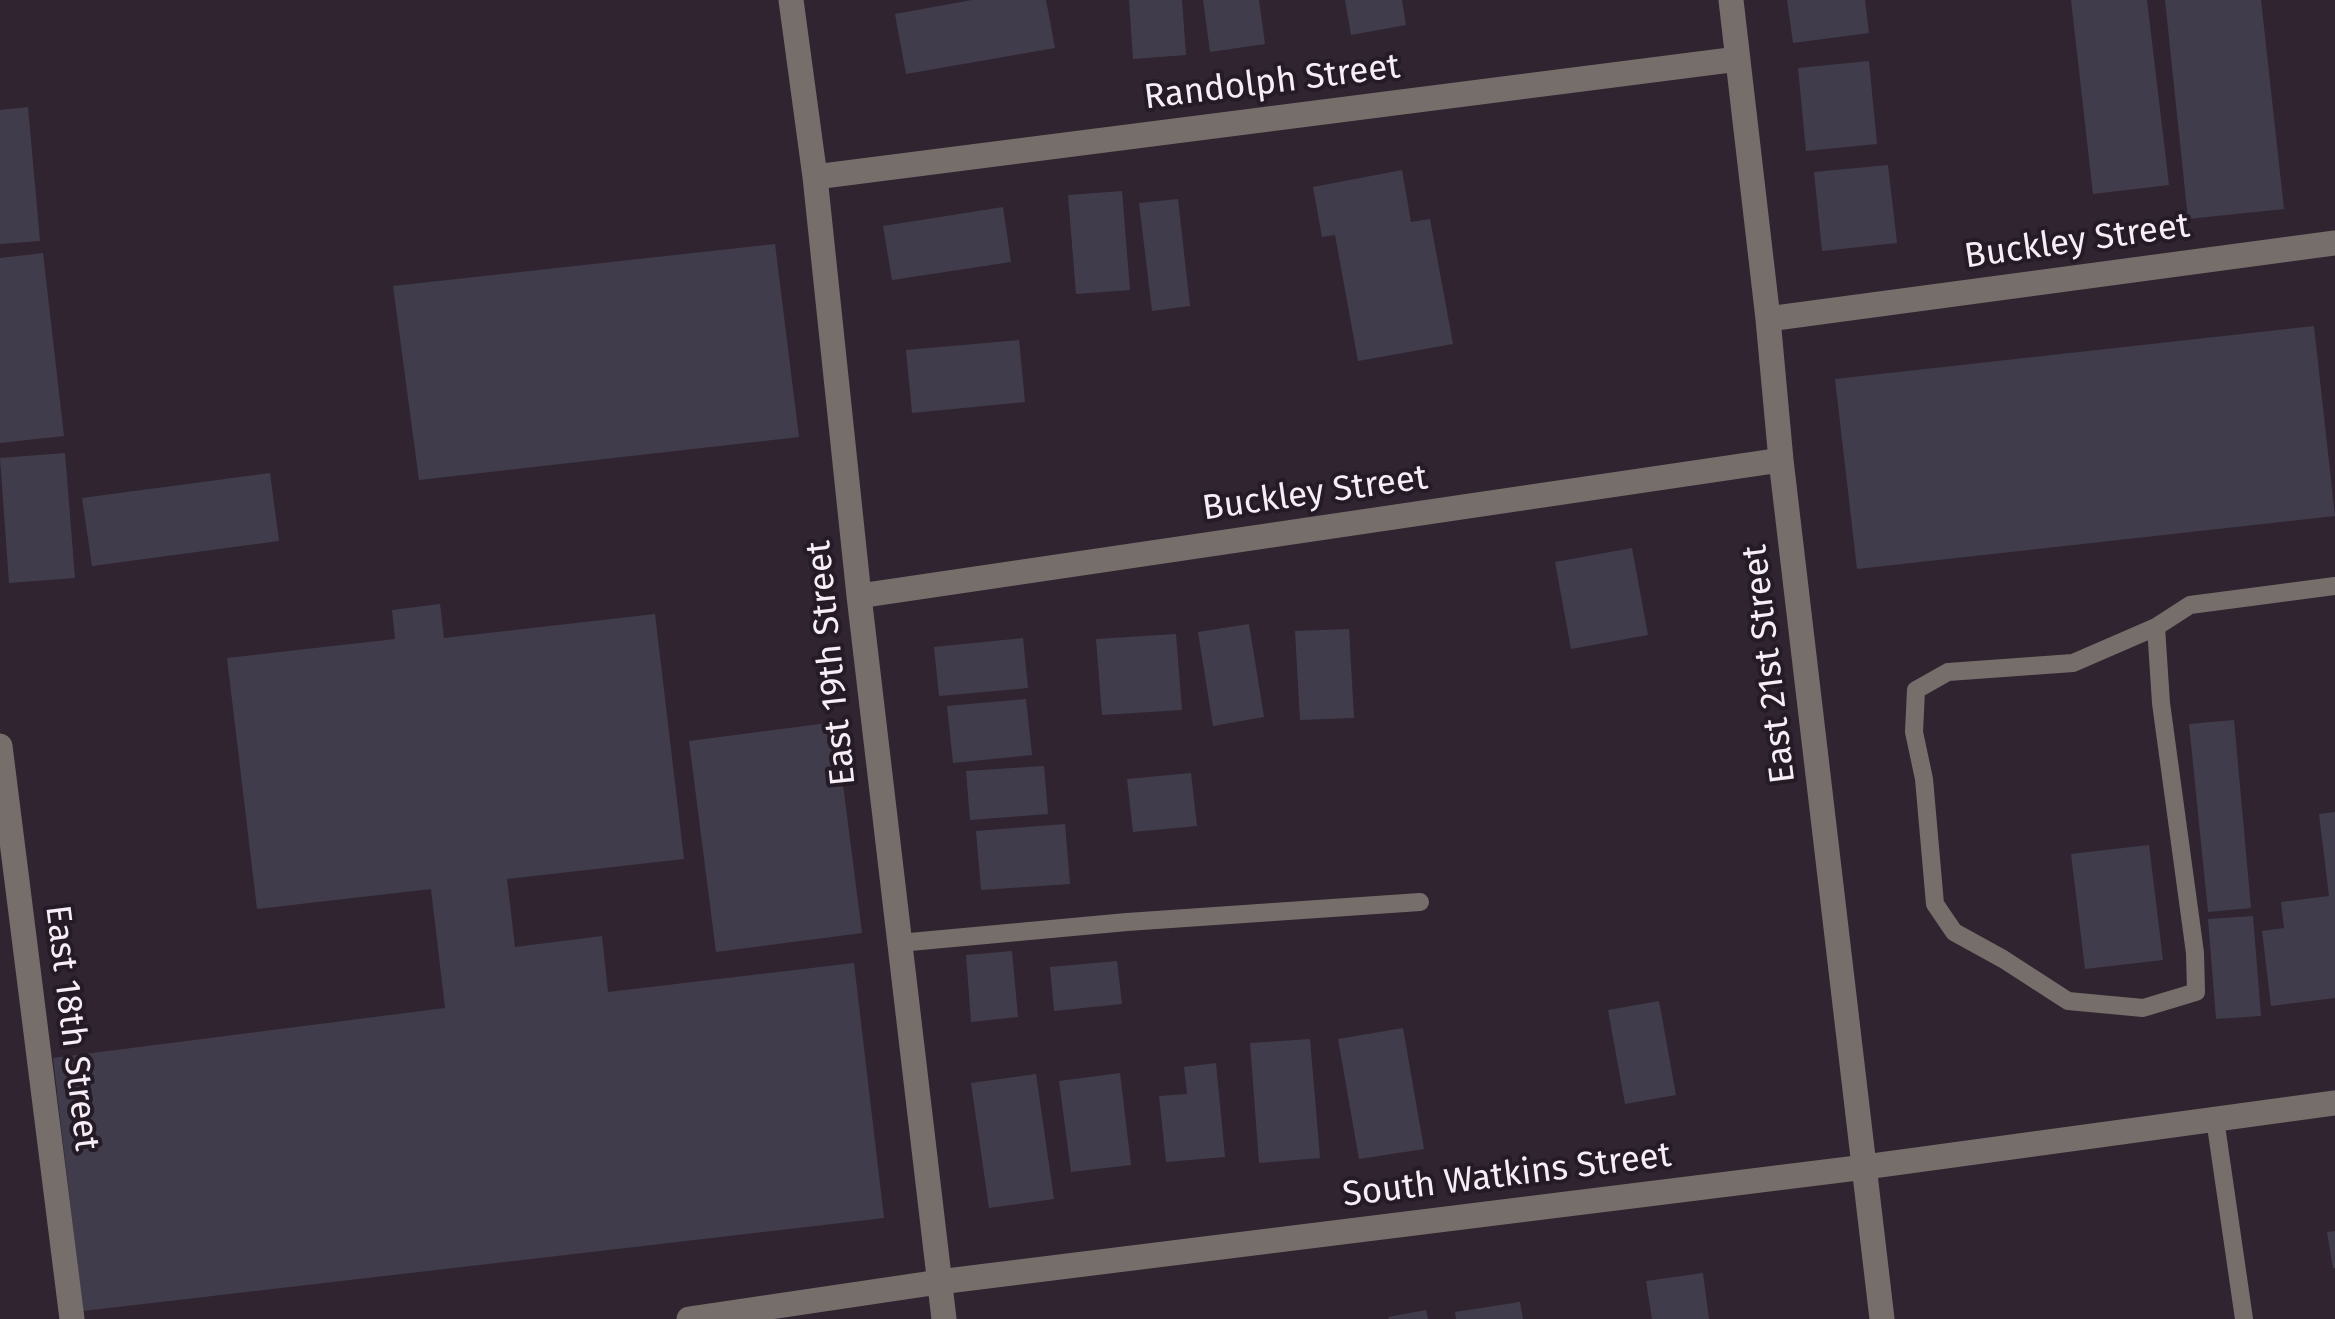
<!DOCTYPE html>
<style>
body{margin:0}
canvas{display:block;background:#2f242f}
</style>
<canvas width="2335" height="1319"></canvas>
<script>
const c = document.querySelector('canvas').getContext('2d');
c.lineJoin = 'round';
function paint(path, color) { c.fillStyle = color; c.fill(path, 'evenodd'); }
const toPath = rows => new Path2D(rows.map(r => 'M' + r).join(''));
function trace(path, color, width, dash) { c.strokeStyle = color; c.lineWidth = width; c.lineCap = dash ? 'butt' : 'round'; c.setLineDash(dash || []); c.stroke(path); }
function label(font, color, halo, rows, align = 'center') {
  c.font = font + ' "Fira Sans",sans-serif'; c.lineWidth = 8; c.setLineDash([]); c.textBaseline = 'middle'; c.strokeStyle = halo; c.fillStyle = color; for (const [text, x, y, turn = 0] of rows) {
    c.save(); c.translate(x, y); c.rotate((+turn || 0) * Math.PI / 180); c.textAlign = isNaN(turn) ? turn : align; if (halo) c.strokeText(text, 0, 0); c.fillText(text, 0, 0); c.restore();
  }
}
const building = toPath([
 [972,0,1046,0,1055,48,906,74,895,14],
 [1129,0,1182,0,1186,55,1133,59],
 [1203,0,1259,0,1265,44,1210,52],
 [1345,0,1402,0,1406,25,1351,35],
 [1787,0,1865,0,1869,33,1793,43],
 [2071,0,2147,0,2169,185,2093,194],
 [2165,0,2261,0,2284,209,2188,219],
 [1869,61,1877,144,1806,151,1798,68],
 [28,107,40,241,0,244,0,110],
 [1888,165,1897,243,1822,251,1814,172],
 [1402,170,1411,222,1430,219,1453,344,1358,361,1335,235,1322,237,1313,187],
 [1122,191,1130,290,1076,294,1068,195],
 [1178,199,1190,306,1152,311,1139,203],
 [1003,207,1011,262,892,280,883,226],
 [775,244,799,437,419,480,393,286],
 [43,253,64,436,0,443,0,258],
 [2314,326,2335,516,1857,569,1835,379],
 [1019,340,1025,402,912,413,906,350],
 [65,453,75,578,9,583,0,458],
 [270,473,279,541,92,566,82,498],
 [1632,548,1648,635,1571,649,1555,562],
 [440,604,444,638,655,614,684,859,507,879,515,947,602,936,608,992,854,963,884,1218,83,1311,53,1058,445,1008,431,889,257,909,227,658,395,639,392,610],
 [1249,624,1264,717,1213,726,1198,632],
 [1349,629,1354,718,1300,720,1295,631],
 [1176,634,1182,710,1102,715,1096,639],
 [1023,638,1028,688,939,696,934,647],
 [1026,699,1032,755,953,763,947,706],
 [2234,720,2251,908,2208,912,2189,724],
 [835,722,862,933,716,952,689,741],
 [1044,766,1048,814,970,820,966,771],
 [1191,773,1197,826,1133,832,1127,779],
 [2335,812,2335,998,2271,1006,2262,931,2284,928,2281,902,2329,896,2319,814],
 [1065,824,1070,884,981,890,976,831],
 [2149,845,2163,960,2085,969,2071,854],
 [2253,916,2261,1016,2216,1019,2208,919],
 [1012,951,1018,1017,971,1022,966,955],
 [1117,961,1122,1004,1054,1011,1050,967],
 [1659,1001,1676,1095,1625,1104,1608,1010],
 [1403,1028,1424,1149,1359,1159,1338,1039],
 [1310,1039,1320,1158,1259,1163,1250,1043],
 [1216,1063,1225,1157,1166,1162,1159,1096,1187,1094,1184,1067],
 [1120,1073,1131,1165,1071,1172,1059,1081],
 [1036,1074,1054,1199,989,1208,971,1083],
 [2335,1231,2335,1268,2333,1268,2327,1232],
 [1703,1273,1709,1319,1652,1319,1646,1281],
 [1520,1302,1523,1319,1456,1319,1455,1312],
 [1426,1310,1428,1319,1389,1319,1388,1317]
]);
const lane = toPath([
 [2156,627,2161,703,2195,953,2196,992,2143,1008,2068,1001,2003,959,1954,932,1935,904,1924,779,1914,732,1916,690,1948,672,2073,663,2156,627,2190,605,2335,586],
 [899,943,1127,922,1420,902],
 [2215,1119,2244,1319]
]);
const street = toPath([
 [791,0,815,177,859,596,944,1319],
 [1731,0,1768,319,1781,460,1882,1319],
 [815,177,1738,59],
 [1768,319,2335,243],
 [859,596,1781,460],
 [0,746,72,1319],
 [689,1319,939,1282,1865,1167,2335,1103]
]);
const streetNames = [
 ["Randolph Street",1272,83,-7],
 ["Buckley Street",2077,242,-8],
 ["Buckley Street",1315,494,-8],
 ["East 19th Street",832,663,-96],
 ["East 21st Street",1770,664,-97],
 ["East 18th Street",71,1028,83],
 ["South Watkins Street",1507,1176,-7]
];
paint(building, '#403c4b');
trace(lane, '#766e6a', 18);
trace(street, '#766e6a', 25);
label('35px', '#f6eef6', '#251b26', streetNames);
</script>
